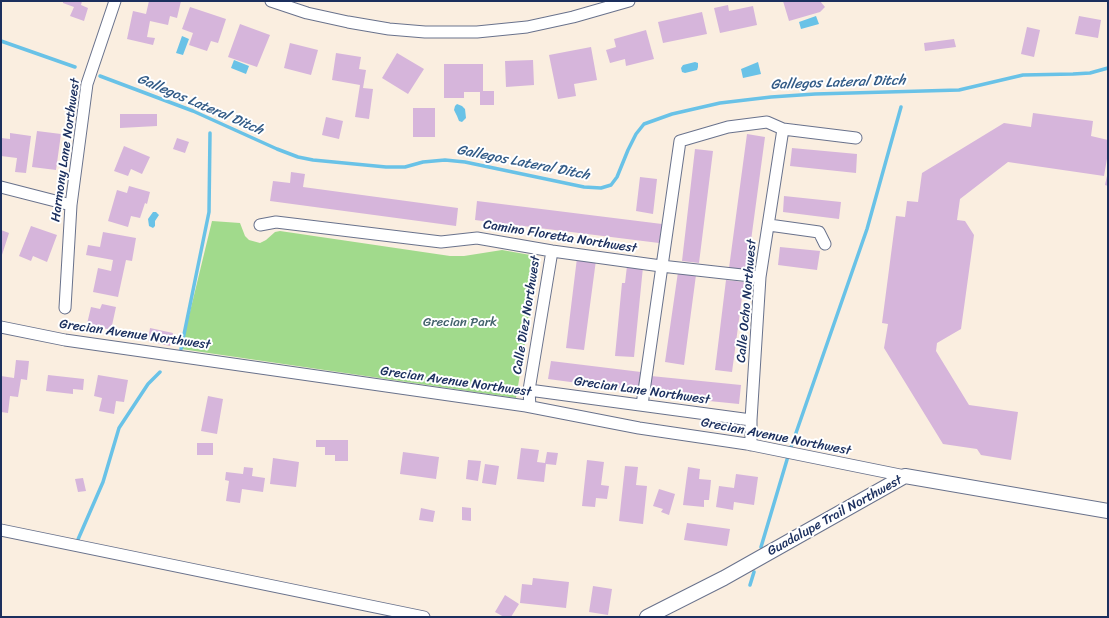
<!DOCTYPE html>
<style>
body{margin:0}
#map{position:relative;width:1109px;height:618px;overflow:hidden;background:#faeee0;font-family:Sriracha,sans-serif}
canvas{display:block}
.frame{position:absolute;inset:0;border:2px solid #1b2f5e;pointer-events:none}
</style>
<div id="map">
<canvas width="1109" height="618"></canvas>
<div class="frame"></div>
</div>
<script>
const c = document.querySelector('canvas').getContext('2d');
c.lineJoin = 'round';
function paint(path, color) { c.fillStyle = color; c.fill(path, 'evenodd'); }
const toPath = rows => new Path2D(rows.map(r => 'M' + r).join(''));
function trace(path, color, width, dash) { c.strokeStyle = color; c.lineWidth = width; c.lineCap = dash ? 'butt' : 'round'; c.setLineDash(dash || []); c.stroke(path); }
function label(font, color, halo, rows, align = 'center') {
  c.font = font + ' Sriracha,sans-serif'; c.lineWidth = 4; c.setLineDash([]); c.textBaseline = 'middle'; c.strokeStyle = halo; c.fillStyle = color; for (const [text, x, y, turn = 0] of rows) {
    c.save(); c.translate(x, y); c.rotate((+turn || 0) * Math.PI / 180); c.textAlign = isNaN(turn) ? turn : align; if (halo) c.strokeText(text, 0, 0); c.fillText(text, 0, 0); c.restore();
  }
}
const green = toPath([
 [212,221,240,223,245,236,249,240,260,243,266,240,275,232,280,231,450,256,464,256,502,250,536,256,529,320,516,398,181,349]
]);
const water = toPath([
 [816,16,819,24,801,29,799,22],
 [182,36,189,39,183,55,176,53],
 [234,60,249,66,246,74,231,68],
 [695,62,698,63,698,67,697,70,685,73,682,72,681,68,683,65],
 [758,62,761,74,743,78,741,69],
 [457,104,462,106,465,109,466,118,462,122,459,121,457,116,454,110,455,106],
 [153,212,156,212,159,215,155,221,155,226,153,228,149,226,148,219]
]);
const stream = toPath([
 [1,41,75,67],
 [100,76,193,111,277,149,298,157,313,160,386,167,405,167,423,162,445,160,465,162,584,187,601,188,611,185,617,177,628,150,636,134,644,124,672,114,720,103,771,97,815,94,959,90,1023,75,1073,74,1090,73,1108,68],
 [181,349,209,212,210,133],
 [76,544,103,482,119,428,148,384,160,372],
 [761,547,789,453,867,229,901,107],
 [750,585,754,572]
]);
const building = toPath([
 [63,1,82,1,81,5,88,8,84,21,70,16,74,7,63,3],
 [149,1,181,1,177,18,170,16,168,25,150,21,147,37,155,38,153,45,127,39,133,11,146,14],
 [783,1,820,1,825,7,820,12,789,21],
 [728,5,729,11,753,6,757,25,720,33,714,8],
 [190,7,226,19,218,43,211,41,207,51,189,45,193,33,182,29],
 [702,12,707,34,663,43,658,22],
 [1079,16,1101,20,1098,38,1075,34],
 [240,24,270,35,257,67,228,57],
 [1027,27,1040,30,1034,57,1021,54],
 [646,30,654,59,626,66,625,59,610,63,606,50,616,47,614,39],
 [954,39,956,47,925,51,924,43],
 [290,43,318,50,311,75,284,68],
 [591,47,597,80,574,84,576,96,558,99,549,55],
 [336,53,361,57,359,69,366,70,363,88,373,89,369,119,355,117,360,85,332,80],
 [397,53,424,69,408,94,382,78],
 [533,60,534,85,506,87,505,61],
 [444,64,483,64,483,91,494,91,494,105,480,105,480,92,464,92,464,98,444,98],
 [413,108,435,108,435,137,413,137],
 [1033,113,1093,121,1091,136,1108,140,1108,153,1104,176,1008,162,960,199,957,220,965,221,974,235,961,329,937,343,936,351,969,405,1018,412,1011,460,981,455,977,449,943,444,884,348,888,324,882,323,896,216,905,217,907,201,918,202,922,173,1004,123,1031,127],
 [120,114,157,114,157,126,120,128],
 [326,117,343,121,339,139,322,135],
 [37,131,61,134,56,170,32,167],
 [10,133,31,136,26,173,15,172,17,158,1,156,1,138,10,139],
 [747,134,765,137,747,270,729,268],
 [177,138,189,142,185,153,173,149],
 [124,146,150,157,142,174,131,169,128,176,114,171],
 [792,148,857,154,856,173,790,166],
 [695,149,713,151,699,263,682,261],
 [291,172,305,174,303,187,458,208,456,226,270,201,273,181,290,183],
 [1107,176,1108,176,1108,186,1105,185],
 [640,177,657,179,653,214,636,211],
 [129,186,150,192,147,204,145,203,140,218,131,216,128,227,108,221,117,190,127,193],
 [784,196,841,202,839,219,783,212],
 [477,201,662,224,659,243,475,220],
 [31,226,57,235,47,262,33,256,31,261,19,256],
 [1,230,9,233,1,258],
 [103,232,136,238,132,261,126,260,118,297,93,292,98,268,111,271,113,260,86,255,88,245,100,247],
 [780,247,820,251,817,270,778,265],
 [577,258,596,260,584,350,566,348],
 [627,266,643,267,634,357,615,356,622,283,625,283],
 [678,272,696,275,684,365,665,362],
 [726,280,744,282,732,372,715,370],
 [102,304,116,307,111,330,87,324,91,307,100,309],
 [150,328,173,333,170,346,148,341],
 [16,360,29,361,27,380,21,379,18,397,10,396,8,413,1,412,1,376,14,378],
 [551,361,641,372,639,391,548,379],
 [48,375,84,379,83,390,73,389,73,394,46,391],
 [98,375,128,380,124,402,116,401,114,414,99,411,102,398,94,396],
 [651,376,741,385,739,404,649,395],
 [208,396,223,399,217,434,201,431],
 [316,440,348,440,348,461,335,461,335,455,325,455,325,447,316,447],
 [197,443,213,443,213,455,197,455],
 [521,448,539,450,537,462,545,463,547,452,558,453,556,465,546,464,544,482,517,479],
 [403,452,439,457,436,479,400,474],
 [273,458,299,462,296,487,270,484],
 [468,460,481,461,478,481,466,479],
 [587,460,604,462,601,485,609,486,607,499,596,498,595,507,582,506],
 [485,464,499,466,496,485,482,483],
 [625,466,638,467,636,485,647,486,643,524,619,521],
 [244,467,253,468,252,476,265,478,263,492,242,489,240,503,226,501,229,481,225,480,226,472,243,474],
 [688,467,700,469,699,479,711,480,709,500,704,500,704,507,683,505],
 [736,474,758,477,754,505,734,502,733,510,716,507,719,486,734,488],
 [83,478,86,491,78,492,75,479],
 [659,489,675,494,669,515,661,512,663,509,653,506],
 [462,507,471,508,471,521,462,520],
 [421,508,435,511,433,522,419,520],
 [687,523,730,529,727,546,684,540],
 [533,578,569,582,566,608,520,603,522,584,532,585],
 [593,586,612,589,608,615,589,612],
 [505,595,519,604,511,617,504,617,495,612]
]);
const minor = toPath([
 [271,1,307,13,348,22,389,29,425,32,477,32,527,27,573,17,629,1],
 [1,187,71,205],
 [260,225,276,222,441,242,477,238,552,251,661,266,760,277],
 [769,225,819,232,825,244],
 [65,308,71,205,87,84,115,1],
 [1,327,65,340,526,406,639,428,747,444,905,476],
 [529,390,751,420],
 [642,405,680,141,728,127,767,122,783,129,856,138],
 [530,407,529,390,552,251],
 [751,445,751,420,760,277,783,129],
 [1,530,424,617]
]);
const tertiary = toPath([
 [647,617,724,578,905,476,1108,511]
]);
const streetNames = [
 ["Harmony Lane Northwest",66,150,-82],
 ["Camino Floretta Northwest",560,237,9],
 ["Calle Ocho Northwest",747,301,-85],
 ["Calle Diez Northwest",527,315,-81],
 ["Grecian Avenue Northwest",135,335,8],
 ["Grecian Avenue Northwest",456,382,8],
 ["Grecian Lane Northwest",642,391,8],
 ["Grecian Avenue Northwest",776,437,11],
 ["Guadalupe Trail Northwest",835,516,-29]
];
const parkNames = [
 ["Grecian Park",460,323]
];
const waterNames = [
 ["Gallegos Lateral Ditch",838,83,-2],
 ["Gallegos Lateral Ditch",200,105,23],
 ["Gallegos Lateral Ditch",523,163,11]
];
paint(green, '#a1da8c');
paint(water, '#69c2e7');
trace(stream, '#69c2e7', 3.5);
paint(building, '#d6b5db');
trace(minor, '#69728c', 13);
trace(tertiary, '#69728c', 16);
trace(minor, '#fff', 11);
trace(tertiary, '#fff', 14);
label('13px', '#1b2f5e', '#fff', streetNames);
label('13px', '#43626c', '#fff', parkNames);
label('italic 14px', '#325b87', '#fff', waterNames);
</script>
